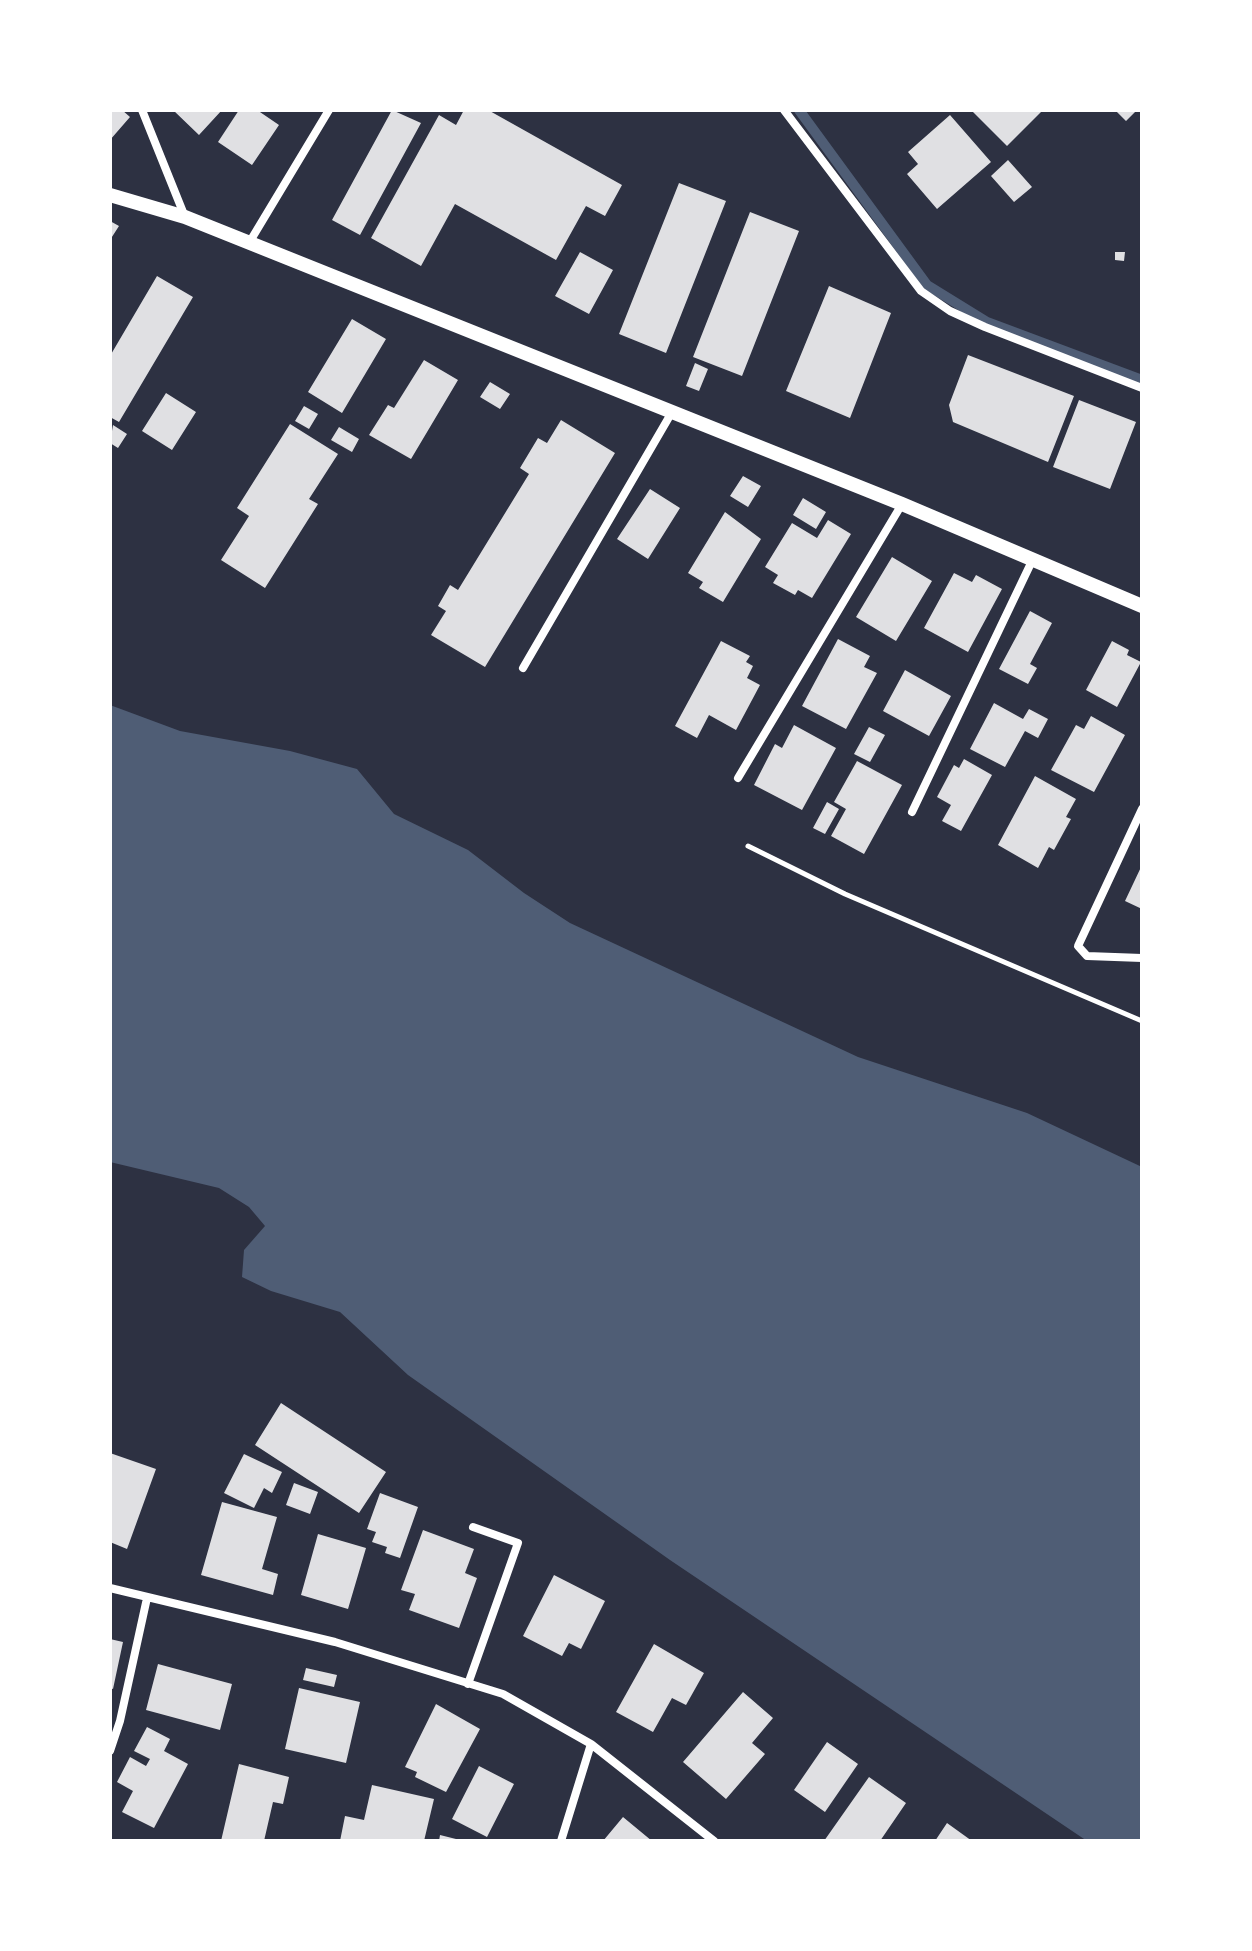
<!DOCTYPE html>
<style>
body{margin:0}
#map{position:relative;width:1252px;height:1951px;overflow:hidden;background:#2d3142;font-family:"Roboto Condensed",sans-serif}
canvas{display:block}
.frame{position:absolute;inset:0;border:112px solid #fff;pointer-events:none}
</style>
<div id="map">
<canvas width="1252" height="1951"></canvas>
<div class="frame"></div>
</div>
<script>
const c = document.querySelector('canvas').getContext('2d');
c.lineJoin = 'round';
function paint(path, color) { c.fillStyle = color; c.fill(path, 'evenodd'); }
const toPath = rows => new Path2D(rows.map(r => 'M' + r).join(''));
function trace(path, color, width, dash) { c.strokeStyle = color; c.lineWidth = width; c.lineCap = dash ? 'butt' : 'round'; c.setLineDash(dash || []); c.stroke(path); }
const water = toPath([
 [110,705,180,731,290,751,357,769,394,814,468,850,524,893,570,923,858,1057,1027,1113,1142,1167,1142,1841,1087,1841,670,1560,408,1375,340,1312,271,1291,242,1277,244,1250,265,1226,249,1207,219,1188,110,1162]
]);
const stream = toPath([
 [799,110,927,285,987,322,1142,380]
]);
const building = toPath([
 [110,110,122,110,130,117,110,140],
 [173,110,222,110,199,135],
 [239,110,257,110,279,125,252,165,218,142],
 [392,110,421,123,360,235,332,220],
 [464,110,488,110,622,185,605,216,586,206,556,260,455,204,421,266,371,238,439,115,456,125],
 [971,110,1043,110,1007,146],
 [1115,110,1137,110,1126,121],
 [950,115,991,162,937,209,907,174,918,164,908,152],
 [1008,160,1032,187,1014,202,991,176],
 [679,183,726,201,666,353,619,334],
 [750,212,799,231,742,376,693,357],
 [110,221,119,226,110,240],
 [580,252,613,270,589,314,555,296],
 [1115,252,1125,252,1124,261,1115,260],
 [157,276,193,297,119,422,110,417,110,356],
 [829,286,891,313,850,418,786,391],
 [352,319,386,339,342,413,308,392],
 [968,355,1074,396,1048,462,953,422,949,405],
 [424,360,458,380,411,459,369,435,388,405,394,408],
 [695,363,708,369,699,391,686,386],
 [490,382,510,394,500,409,480,397],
 [166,393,196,412,172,450,142,431],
 [1079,400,1136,422,1110,489,1053,467],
 [304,406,318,414,309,429,295,421],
 [561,420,615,453,485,667,431,635,446,611,438,606,450,585,458,590,529,474,520,468,538,438,547,443],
 [290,424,338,454,309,499,318,504,265,588,221,560,249,516,237,508],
 [113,425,127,434,118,448,110,443],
 [339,427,359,439,352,452,331,440],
 [743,476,761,486,748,507,730,496],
 [650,489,680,508,648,559,617,539],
 [803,498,826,512,816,529,793,515],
 [725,512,761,539,723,602,699,588,703,582,688,573],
 [828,520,851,534,812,598,798,590,795,595,773,583,778,575,765,567,792,523,817,538],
 [892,557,932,581,896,641,856,617],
 [954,573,972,582,976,575,1002,589,968,652,924,628],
 [1030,611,1052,623,1030,664,1037,668,1028,684,999,669],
 [838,639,870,656,864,667,877,673,846,729,802,706],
 [721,641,750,656,746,662,753,666,747,678,760,685,736,730,709,715,697,738,675,726],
 [1112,641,1129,650,1127,655,1141,662,1117,707,1086,690],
 [905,670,951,696,929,736,883,711],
 [994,703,1023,719,1029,709,1048,719,1038,738,1025,731,1005,767,970,749],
 [1091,716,1125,735,1094,792,1051,770,1076,725,1084,729],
 [794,725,836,748,802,810,754,785,775,744,782,748],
 [869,727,885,735,870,762,854,754],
 [964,759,992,775,961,831,942,821,951,805,937,797,954,765,959,768],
 [857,761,902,785,864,854,831,836,846,809,834,802],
 [1035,776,1076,799,1066,817,1071,819,1054,850,1049,847,1038,868,998,845],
 [827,802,839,809,825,834,813,828],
 [1142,865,1142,909,1125,901],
 [281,1403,386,1472,359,1513,255,1445],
 [110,1453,156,1469,127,1549,110,1542],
 [244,1454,282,1472,272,1493,264,1488,254,1508,224,1493],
 [294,1483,318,1492,310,1514,286,1505],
 [380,1493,418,1507,400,1558,385,1553,387,1547,372,1542,376,1532,367,1529],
 [222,1502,277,1517,262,1569,278,1574,273,1595,201,1575],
 [423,1530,474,1549,465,1573,477,1578,459,1628,409,1610,415,1594,401,1590],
 [318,1534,366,1548,348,1609,301,1595],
 [554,1575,605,1601,581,1649,569,1643,562,1656,523,1636],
 [110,1639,123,1642,113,1689,110,1688],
 [654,1644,704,1673,686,1705,672,1698,653,1732,616,1712],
 [158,1664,232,1684,220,1730,146,1710],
 [306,1668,337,1675,334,1687,303,1680],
 [299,1688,360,1702,346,1763,285,1749],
 [743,1692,773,1718,752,1743,765,1754,726,1799,683,1762],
 [436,1704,480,1729,446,1792,415,1777,417,1772,405,1767],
 [147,1727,170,1739,164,1751,188,1764,154,1828,122,1812,133,1791,117,1782,130,1757,146,1766,150,1759,134,1751],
 [827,1742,858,1764,825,1812,794,1790],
 [239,1764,289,1777,283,1804,273,1802,264,1841,221,1841],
 [479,1766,514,1784,487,1837,452,1819],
 [869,1777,906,1803,880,1841,824,1841],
 [372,1785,434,1799,424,1841,340,1841,345,1816,364,1820],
 [623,1817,652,1841,603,1841],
 [947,1823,972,1841,935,1841],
 [440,1835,460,1840,460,1841,439,1841]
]);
const path = toPath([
 [748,846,845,894,1142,1021]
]);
const minor = toPath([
 [142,110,185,217],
 [784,110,921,291,950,311,985,327,1142,388],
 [249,243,329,110],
 [523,668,672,412],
 [738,778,902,504],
 [1142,809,1078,946,1087,956,1142,958],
 [912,812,1032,561],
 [110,1588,335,1642,503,1694,591,1744,714,1841],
 [468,1684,518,1543,473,1527],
 [110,1751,120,1721,147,1598],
 [561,1841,591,1744]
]);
const tertiary = toPath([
 [110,195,185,217,902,504,1142,606]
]);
paint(water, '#4f5d75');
trace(stream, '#4f5d75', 10);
paint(building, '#e0e0e3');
trace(path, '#fff', 5);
trace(minor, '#fff', 8);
trace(tertiary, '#fff', 14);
</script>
